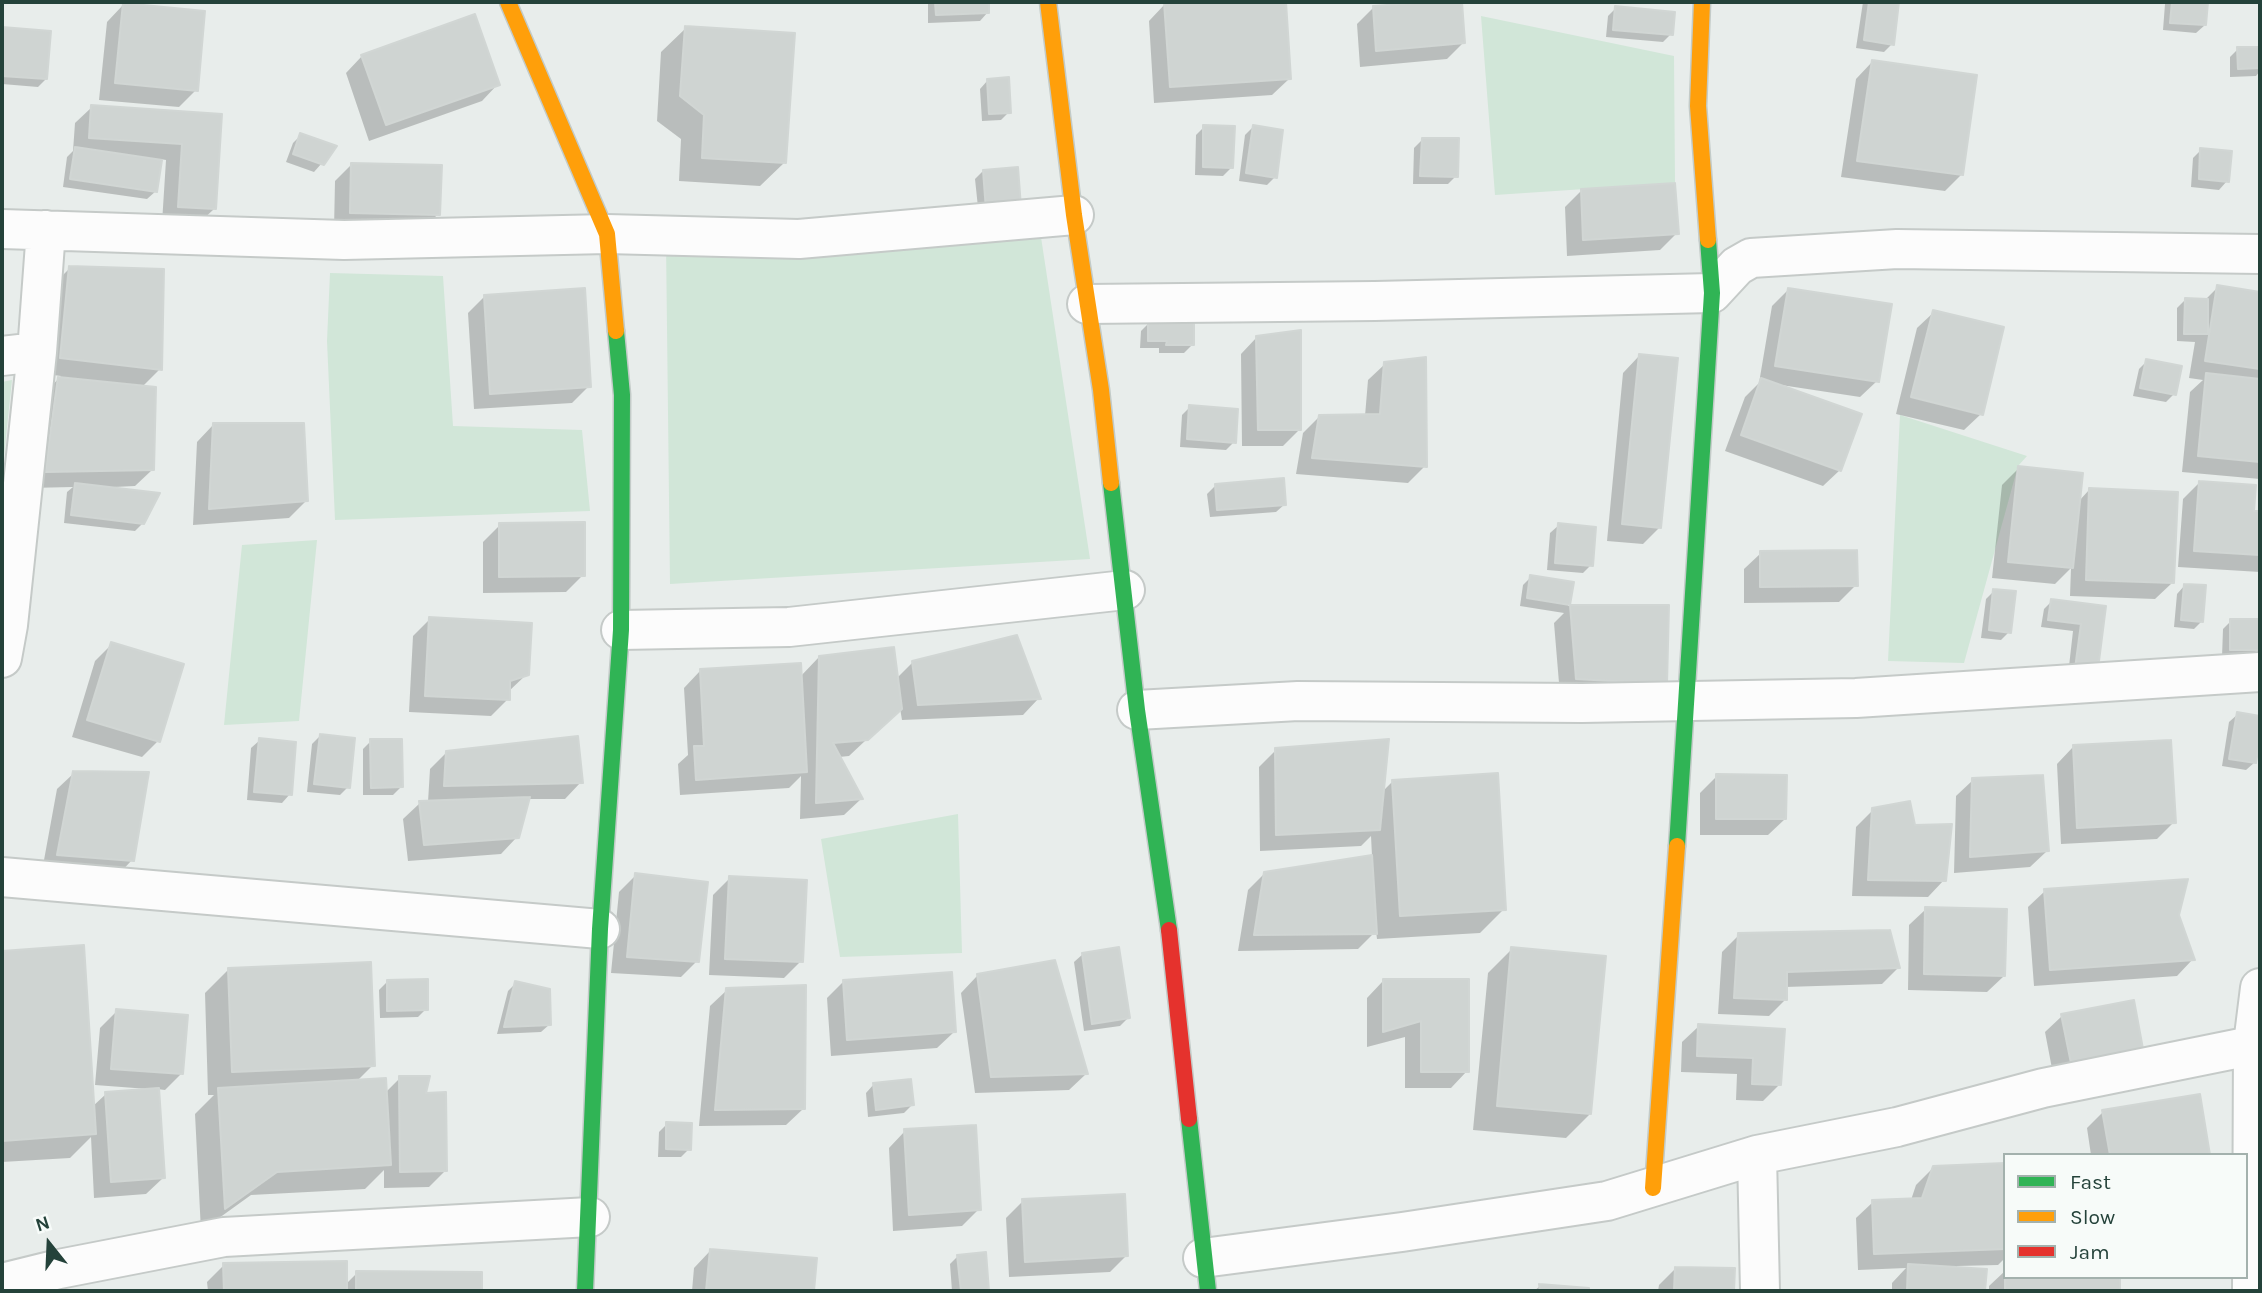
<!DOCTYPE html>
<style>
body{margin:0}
#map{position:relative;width:2262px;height:1293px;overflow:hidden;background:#e8edeb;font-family:Karla,sans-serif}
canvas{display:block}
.frame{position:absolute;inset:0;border:4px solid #24423a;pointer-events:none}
.legend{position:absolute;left:2003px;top:1153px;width:245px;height:126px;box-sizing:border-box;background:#f7fbf9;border:2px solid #a3b1ad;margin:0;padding:9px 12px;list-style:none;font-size:21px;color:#24423a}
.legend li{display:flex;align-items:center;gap:14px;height:35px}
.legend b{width:35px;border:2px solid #a3b1ad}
.north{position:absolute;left:14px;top:1209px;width:70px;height:70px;-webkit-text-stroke:5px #f7fbf9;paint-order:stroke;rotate:342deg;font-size:19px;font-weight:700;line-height:28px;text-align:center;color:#24423a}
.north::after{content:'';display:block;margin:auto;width:24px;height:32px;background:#24423a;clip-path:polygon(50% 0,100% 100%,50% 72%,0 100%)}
</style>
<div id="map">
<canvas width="2262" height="1293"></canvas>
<div class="frame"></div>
<ul class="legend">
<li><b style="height:9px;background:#30b455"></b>Fast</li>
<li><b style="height:9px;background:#ff9f0a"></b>Slow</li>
<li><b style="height:9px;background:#e5322d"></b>Jam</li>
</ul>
<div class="north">N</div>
</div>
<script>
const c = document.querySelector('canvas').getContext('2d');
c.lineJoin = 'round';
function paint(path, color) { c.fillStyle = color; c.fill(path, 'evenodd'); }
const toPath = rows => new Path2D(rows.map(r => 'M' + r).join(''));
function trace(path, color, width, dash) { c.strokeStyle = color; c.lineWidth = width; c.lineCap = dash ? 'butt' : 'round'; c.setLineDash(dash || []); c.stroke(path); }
const green = toPath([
 [1481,16,1674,56,1675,183,1495,195],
 [1039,224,1090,559,670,584,666,242],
 [330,273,443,276,453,426,582,430,590,511,335,520,327,341],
 [12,380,2,475,2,382],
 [1900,415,2027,456,2018,466,1964,663,1888,661],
 [317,540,299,721,224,725,242,545],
 [958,814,962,953,840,957,821,839]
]);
const shadow = toPath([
 [928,2,987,2,988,12,980,21,928,23],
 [1199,2,1284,2,1289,79,1272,95,1154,103,1149,21,1165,4],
 [1460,2,1463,43,1447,59,1360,67,1357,24,1373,8],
 [1863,2,1898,2,1892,44,1884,52,1856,48],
 [2167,2,2206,2,2205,25,2196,33,2163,30,2165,4],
 [123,5,196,90,179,107,99,100,107,22],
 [1616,8,1671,34,1663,42,1606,37,1608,16],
 [686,28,785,162,760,186,679,181,681,139,657,121,661,52],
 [2,29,49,33,46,79,38,87,2,84],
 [2260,48,2260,71,2256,76,2230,77,2230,57,2238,49],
 [362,56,498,84,482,101,369,141,346,73],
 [1872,62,1962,174,1945,191,1841,177,1856,79],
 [988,80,1009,112,1001,120,982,121,980,89],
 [92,107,220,115,214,209,197,225,162,223,166,160,160,159,156,191,147,199,63,187,67,157,73,151,75,123],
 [1204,127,1231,168,1223,176,1195,175,1196,135],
 [1253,127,1275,177,1267,185,1239,181,1245,135],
 [301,135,322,163,314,172,286,162,293,143],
 [1422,140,1456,176,1448,184,1413,184,1414,148],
 [2201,150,2227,181,2219,190,2191,187,2193,158],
 [352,164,438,214,422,231,334,229,335,181],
 [1016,169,979,217,975,179,983,171],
 [1581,191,1677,233,1660,250,1567,256,1565,207],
 [70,268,160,369,142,387,152,470,135,486,114,487,143,523,135,531,64,523,67,492,73,487,29,488,42,396,61,376,45,374,53,285],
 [2218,287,2260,293,2260,479,2182,472,2190,392,2203,380,2189,378,2195,342,2177,341,2177,308,2185,300,2204,301],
 [1788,290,1877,381,1860,397,1781,385,1840,470,1823,486,1725,451,1745,397,1759,383,1772,306],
 [485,296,589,386,572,403,474,409,468,313],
 [1934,312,1981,414,1964,430,1896,414,1917,328],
 [1149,323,1192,345,1184,353,1159,353,1159,348,1140,348,1141,331],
 [1257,337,1299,430,1283,446,1242,446,1241,354],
 [1639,356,1660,527,1643,544,1607,541,1623,373],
 [2147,361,2174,394,2166,402,2133,396,2139,369],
 [1385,364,1425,466,1408,483,1296,474,1303,433,1320,416,1365,416,1368,380],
 [1190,407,1234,442,1226,450,1180,447,1182,415],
 [213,425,306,501,289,518,193,525,197,442],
 [2019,468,2079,501,2089,490,2172,583,2155,599,2070,596,2071,568,2055,584,1992,578,2002,485],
 [2200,482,2252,512,2260,513,2260,572,2178,567,2183,499],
 [1216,485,1285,504,1276,512,1210,517,1207,494],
 [500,525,583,575,566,592,483,593,483,542],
 [1559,525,1591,565,1583,573,1547,570,1550,533],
 [1761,553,1856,585,1839,602,1744,603,1744,569],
 [1531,577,1572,583,1568,606,1667,607,1665,683,1560,695,1554,623,1564,613,1520,606,1523,585],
 [2185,585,2202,621,2194,629,2174,627,2177,594],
 [1994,591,2009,632,2001,640,1981,638,1986,599],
 [2052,601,2104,608,2097,660,2089,669,2068,675,2073,631,2041,627,2044,609],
 [430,619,527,674,508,692,508,699,491,716,409,712,413,636],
 [2231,621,2258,649,2250,657,2222,657,2223,629],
 [112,644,158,741,142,757,72,737,95,661],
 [819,657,897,678,913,662,1039,698,1023,715,902,720,900,708,849,756,839,757,861,799,844,815,800,819,801,776,789,788,680,795,678,764,688,755,684,688,700,671,800,677],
 [2238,714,2260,718,2255,762,2246,770,2222,766,2229,722],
 [320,736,348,787,340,795,307,792,312,744],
 [260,740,290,794,282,803,247,800,251,748],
 [371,741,401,787,393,795,363,795,363,749],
 [2073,747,2174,822,2157,839,2061,844,2057,764],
 [1276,750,1382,792,1393,781,1504,909,1480,933,1377,939,1376,931,1358,949,1238,951,1248,890,1265,873,1372,856,1371,836,1361,846,1260,851,1259,767],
 [447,752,581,782,565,799,528,799,517,837,501,854,408,861,403,819,420,803,428,802,430,769],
 [74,773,132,860,116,877,42,871,57,789],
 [1717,776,1785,819,1768,835,1700,835,1700,793],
 [1973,780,2047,851,2030,867,1954,873,1956,796],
 [1873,810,1913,826,1944,880,1928,897,1852,896,1856,827],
 [636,875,697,961,681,977,611,973,619,892],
 [730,878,801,961,784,978,709,975,713,895],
 [2045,891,2177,916,2193,959,2177,976,2034,986,2028,907],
 [1926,909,2004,976,1987,992,1908,990,1909,925],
 [1739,935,1898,968,1882,984,1785,987,1785,1000,1769,1016,1718,1014,1722,952],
 [82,947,92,1107,106,1094,148,1091,148,1089,95,1085,100,1028,117,1011,182,1073,165,1090,157,1089,163,1178,146,1194,94,1198,91,1137,70,1158,2,1162,2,953],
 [1512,949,1590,1114,1566,1138,1473,1130,1488,973],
 [1083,954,1128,1018,1120,1026,1084,1031,1074,962],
 [229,969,373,1065,357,1081,385,1093,400,1078,424,1095,445,1171,429,1187,384,1188,384,1170,365,1189,251,1195,201,1231,195,1114,214,1095,208,1095,205,993],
 [977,976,1086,1074,1069,1090,975,1093,961,993],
 [844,981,954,1032,937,1048,831,1056,827,998],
 [1383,981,1467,981,1467,1071,1451,1088,1405,1088,1405,1037,1367,1047,1367,998],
 [387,982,426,1009,418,1017,380,1018,379,990],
 [516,983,550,1024,541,1032,497,1034,508,991],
 [727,990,803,1109,786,1125,699,1126,710,1006],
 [2062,1016,2141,1048,2054,1079,2045,1032],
 [1699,1026,1783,1031,1780,1084,1763,1101,1736,1100,1737,1074,1681,1072,1682,1042],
 [874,1084,912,1105,904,1113,868,1117,866,1093],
 [2103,1112,2208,1155,2091,1155,2087,1128],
 [667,1124,689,1149,681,1157,658,1157,659,1132],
 [905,1131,979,1209,962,1226,893,1231,889,1148],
 [2005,1165,2005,1258,1998,1265,1957,1266,1957,1269,1985,1271,1983,1291,1892,1291,1892,1283,1906,1268,1858,1270,1856,1218,1873,1202,1911,1200,1916,1185,1933,1168],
 [1023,1201,1127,1255,1110,1272,1009,1277,1006,1218],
 [710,1251,815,1260,812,1291,692,1291,694,1268],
 [984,1254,988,1291,952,1291,950,1264,958,1256],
 [224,1265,345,1285,357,1273,481,1274,480,1291,208,1291,207,1282],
 [1675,1269,1733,1270,1732,1291,1658,1291,1659,1285],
 [2005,1271,2005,1277,2118,1277,2118,1291,1989,1291,1989,1286],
 [1540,1286,1587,1289,1587,1291,1534,1291]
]);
const building = toPath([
 [935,2,989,2,989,13,936,15,935,2],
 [1164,2,1286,2,1291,79,1170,87,1164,2],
 [1429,2,1462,2,1465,43,1376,51,1373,6,1429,2],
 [1869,2,1899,2,1894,45,1864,40,1869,2],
 [2172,2,2208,2,2206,25,2170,23,2172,2],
 [123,3,205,11,198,91,115,83,123,3],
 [1615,6,1675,12,1673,35,1613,30,1615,6],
 [475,14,500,85,386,125,361,55,475,14],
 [685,26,795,33,786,163,702,158,704,115,680,96,685,26],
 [2,27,51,31,47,79,2,76,2,27],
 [2237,47,2260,47,2260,68,2238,69,2237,47],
 [1872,60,1977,75,1963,175,1857,161,1872,60],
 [1009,77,1011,113,989,114,987,79,1009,77],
 [91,105,222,114,216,209,178,207,182,144,89,138,91,105],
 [1203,125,1235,126,1233,168,1203,167,1203,125],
 [1253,125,1283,130,1277,178,1246,173,1253,125],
 [300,133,337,146,324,165,293,154,300,133],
 [1422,138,1459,138,1458,177,1420,176,1422,138],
 [75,147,162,160,157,192,70,179,75,147],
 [2200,148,2232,151,2229,182,2199,179,2200,148],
 [351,163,442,165,440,215,350,213,351,163],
 [1018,167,1021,207,986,210,983,170,1018,167],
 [1675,183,1679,234,1583,240,1581,189,1675,183],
 [69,266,164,269,162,370,60,358,69,266],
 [2217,285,2260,292,2260,369,2205,361,2217,285],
 [585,288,591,387,490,394,484,295,585,288],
 [1788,288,1892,304,1879,382,1775,366,1788,288],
 [2185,298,2208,299,2208,334,2184,334,2185,298],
 [1933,310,2004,327,1983,415,1911,397,1933,310],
 [1148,321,1194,321,1194,345,1166,345,1167,341,1148,341,1148,321],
 [1301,330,1301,430,1258,430,1256,336,1301,330],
 [1639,354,1678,358,1661,528,1622,524,1639,354],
 [1426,357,1427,467,1312,458,1319,415,1380,414,1384,362,1426,357],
 [2146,359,2182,366,2176,395,2140,388,2146,359],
 [2206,373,2260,379,2260,462,2198,456,2206,373],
 [58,377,156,387,154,470,45,472,58,377],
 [1761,378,1862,414,1841,471,1741,435,1761,378],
 [1189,405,1238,409,1236,443,1187,439,1189,405],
 [213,423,304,423,308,501,209,509,213,423],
 [2018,466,2083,473,2073,568,2008,562,2018,466],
 [1284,478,1286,505,1217,510,1215,484,1284,478],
 [2199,481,2256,485,2254,511,2260,511,2260,555,2194,551,2199,481],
 [75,483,160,493,144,524,71,515,75,483],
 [2089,488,2178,492,2174,583,2086,580,2089,488],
 [585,522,585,576,499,577,499,523,585,522],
 [1558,523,1596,527,1593,566,1555,563,1558,523],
 [1857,550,1858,586,1760,587,1760,551,1857,550],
 [1530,575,1574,582,1570,605,1527,598,1530,575],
 [2184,584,2206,585,2203,622,2181,620,2184,584],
 [1993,589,2016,591,2011,633,1989,630,1993,589],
 [2051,599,2106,606,2099,661,2075,669,2081,624,2048,620,2051,599],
 [1570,605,1669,605,1667,684,1576,679,1570,605],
 [429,617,532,623,529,675,510,681,510,700,425,696,429,617],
 [2230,619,2260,619,2260,650,2230,650,2230,619],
 [1017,635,1041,699,918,705,912,661,1017,635],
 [111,642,184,664,160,742,87,720,111,642],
 [894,647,902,709,868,740,833,743,863,799,816,803,819,656,894,647],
 [801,663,807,772,696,780,694,746,704,746,700,669,801,663],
 [2237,712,2260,716,2260,738,2256,763,2229,759,2237,712],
 [320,734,355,738,350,788,314,784,320,734],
 [578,736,583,783,444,786,446,751,578,736],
 [259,738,296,742,292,795,254,792,259,738],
 [370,739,402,739,403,787,371,788,370,739],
 [1389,739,1380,830,1276,835,1275,748,1389,739],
 [2171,740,2176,823,2077,828,2073,745,2171,740],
 [73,771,149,772,134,861,57,855,73,771],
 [1498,773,1506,910,1400,916,1392,780,1498,773],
 [1716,774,1787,775,1786,819,1716,819,1716,774],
 [2043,775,2049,851,1970,857,1972,778,2043,775],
 [530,797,519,838,424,845,419,801,530,797],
 [1910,801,1915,825,1952,824,1946,881,1868,880,1872,808,1910,801],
 [1372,855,1377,934,1254,935,1264,872,1372,855],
 [635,873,708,882,699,962,627,957,635,873],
 [729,876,807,880,803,962,725,959,729,876],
 [2188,879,2179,915,2195,960,2050,970,2044,889,2188,879],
 [1925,907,2007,909,2005,976,1924,974,1925,907],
 [1890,930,1900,968,1787,972,1787,1000,1734,998,1738,933,1890,930],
 [84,945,96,1134,2,1141,2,951,84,945],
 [1119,947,1130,1018,1092,1024,1082,953,1119,947],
 [1511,947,1606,956,1591,1114,1497,1106,1511,947],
 [1055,960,1088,1074,991,1077,977,974,1055,960],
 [371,962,375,1066,232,1072,228,968,371,962],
 [952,972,956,1032,847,1040,843,980,952,972],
 [428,979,428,1010,387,1011,387,980,428,979],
 [1383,979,1469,979,1469,1072,1421,1072,1421,1021,1383,1032,1383,979],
 [515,981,550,989,551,1025,504,1027,515,981],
 [806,985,805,1109,715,1110,726,988,806,985],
 [2134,1000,2143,1049,2071,1063,2061,1014,2134,1000],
 [116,1009,188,1015,183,1074,111,1069,116,1009],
 [1698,1024,1785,1029,1781,1085,1752,1084,1753,1058,1697,1056,1698,1024],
 [399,1076,430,1076,426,1093,446,1092,447,1171,400,1172,399,1076],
 [386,1078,391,1165,277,1172,225,1209,218,1088,386,1078],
 [911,1079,914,1105,876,1110,873,1083,911,1079],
 [159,1088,165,1178,111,1182,105,1092,159,1088],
 [2200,1094,2210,1155,2110,1155,2102,1110,2200,1094],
 [666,1122,692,1123,691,1150,666,1149,666,1122],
 [976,1125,981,1210,909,1215,904,1129,976,1125],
 [2005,1163,2005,1249,1874,1254,1872,1200,1922,1198,1933,1166,2005,1163],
 [1125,1194,1128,1256,1025,1262,1022,1199,1125,1194],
 [710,1249,817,1258,814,1291,706,1291,710,1249],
 [986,1252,989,1291,961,1291,957,1255,986,1252],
 [347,1261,347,1291,224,1291,223,1263,347,1261],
 [1908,1264,1987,1269,1985,1291,1907,1291,1908,1264],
 [1675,1267,1735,1268,1734,1291,1674,1291,1675,1267],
 [356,1271,482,1272,482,1291,356,1291,356,1271],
 [2005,1277,2120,1277,2120,1291,2005,1291,2005,1277],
 [1539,1284,1589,1288,1589,1291,1540,1291,1539,1284]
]);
const street = toPath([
 [2,229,344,240,607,234,799,239,1074,215],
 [1087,304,1375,301,1712,293,1737,266,1751,258,1897,249,2260,254],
 [2,356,37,352],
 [621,630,789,627,1125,590],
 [2,658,8,625,37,352,46,230],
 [1137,710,1298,701,1582,703,1856,698,2260,672],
 [2,877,600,929],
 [1757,1155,1760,1291],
 [1203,1258,1402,1232,1607,1201,1757,1155,1897,1127,2043,1088,2260,1044],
 [2,1283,59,1269,224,1237,590,1217],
 [2252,1291,2253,1044,2260,988]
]);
const fast = toPath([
 [1111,483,1137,710,1169,930],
 [1677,846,1712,293,1708,240],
 [1189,1119,1208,1291],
 [585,1291,600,929,621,630,622,395,616,331]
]);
const slow = toPath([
 [508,2,607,234,616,331],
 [1048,2,1074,215,1101,390,1111,483],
 [1702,2,1698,106,1708,240],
 [1653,1188,1677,846]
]);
const jam = toPath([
 [1169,930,1189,1119]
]);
paint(green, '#d1e6d8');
paint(shadow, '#0003');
paint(building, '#cfd4d2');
trace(building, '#d1d6d4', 2);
trace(street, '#c5cac8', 42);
trace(fast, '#c3cbc8', 19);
trace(slow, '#c3cbc8', 19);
trace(jam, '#c3cbc8', 19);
trace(street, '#fcfcfc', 38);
trace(fast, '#30b455', 16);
trace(slow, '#ff9f0a', 16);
trace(jam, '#e5322d', 16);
</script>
